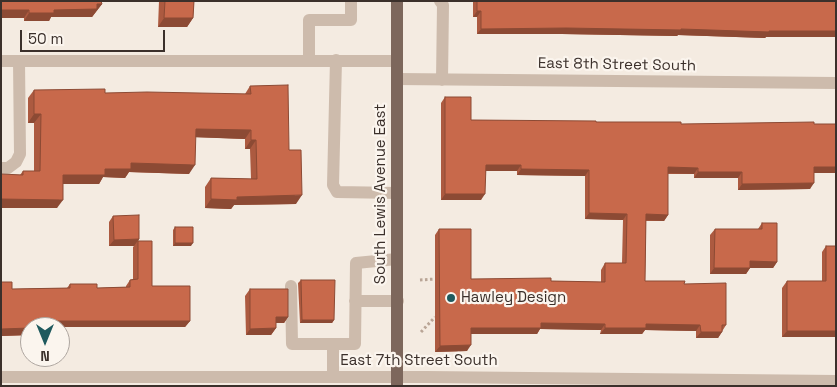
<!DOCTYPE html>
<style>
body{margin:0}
#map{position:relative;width:837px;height:387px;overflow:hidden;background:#f4ebe1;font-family:"Space Grotesk",sans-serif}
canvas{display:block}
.frame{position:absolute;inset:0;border:2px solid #3b302b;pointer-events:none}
.north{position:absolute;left:20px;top:317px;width:50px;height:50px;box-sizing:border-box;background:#fbf5ee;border:1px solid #aea6a0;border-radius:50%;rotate:180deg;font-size:14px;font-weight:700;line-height:20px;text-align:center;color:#3b302b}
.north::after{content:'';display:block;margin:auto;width:18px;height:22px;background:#1f5a5e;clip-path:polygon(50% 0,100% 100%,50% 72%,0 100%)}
.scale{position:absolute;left:20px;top:30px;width:145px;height:22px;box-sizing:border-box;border:2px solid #3b302b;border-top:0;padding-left:6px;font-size:15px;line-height:18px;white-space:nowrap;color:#3b302b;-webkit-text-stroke:4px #fbf5ee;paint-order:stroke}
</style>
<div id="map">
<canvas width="837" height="387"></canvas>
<div class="frame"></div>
<div class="north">N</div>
<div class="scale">50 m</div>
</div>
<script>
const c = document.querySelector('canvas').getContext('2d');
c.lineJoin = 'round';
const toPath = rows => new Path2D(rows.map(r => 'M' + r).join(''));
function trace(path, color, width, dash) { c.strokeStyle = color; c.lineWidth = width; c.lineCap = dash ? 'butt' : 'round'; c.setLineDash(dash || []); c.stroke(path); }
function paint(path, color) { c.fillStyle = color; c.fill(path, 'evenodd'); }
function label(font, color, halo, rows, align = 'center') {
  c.font = font + ' "Space Grotesk",sans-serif'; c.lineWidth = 4.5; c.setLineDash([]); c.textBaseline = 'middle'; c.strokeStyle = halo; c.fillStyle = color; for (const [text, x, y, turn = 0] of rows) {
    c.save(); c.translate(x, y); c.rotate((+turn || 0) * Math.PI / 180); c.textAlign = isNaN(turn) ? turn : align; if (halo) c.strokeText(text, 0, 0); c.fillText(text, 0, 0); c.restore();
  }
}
const path = toPath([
 [420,280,435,279],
 [421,332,435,317]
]);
const minor = toPath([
 [440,1,443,5,442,80],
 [309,60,309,20,351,20,351,1],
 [336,60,333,185,337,192,397,193],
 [1,61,397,61],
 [397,79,836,83],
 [1,168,8,168,16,162,20,154,19,61],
 [291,286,292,344,355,344,356,263,397,259],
 [355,301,398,301],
 [333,344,333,377],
 [1,377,427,377,836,381]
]);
const major = toPath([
 [397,1,397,386]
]);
const wall = toPath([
 [1,1,102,4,92,17,51,17,49,21,24,21,24,18,1,18],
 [159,1,194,1,193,18,187,27,158,27],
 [473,1,836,1,766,37,765,38,678,35,677,36,562,34,477,34,477,17,473,17],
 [250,86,289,150,296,204,234,205,231,209,205,208,205,187,211,178,251,179,250,149,245,149,245,139,195,137,189,174,129,172,125,178,103,177,99,184,63,184,57,208,1,208,1,175,20,175,23,171,34,171,34,123,28,123,28,98,34,90,105,93,245,94],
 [445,97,471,120,681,124,814,124,836,173,814,173,810,189,738,190,738,178,694,178,694,174,668,174,668,215,664,221,646,221,645,281,684,284,726,325,718,338,696,338,696,331,645,330,642,334,600,334,601,330,540,329,537,334,471,334,467,351,435,352,435,235,439,229,471,279,551,281,601,282,601,270,605,263,622,263,623,220,585,219,585,176,517,175,517,171,486,171,481,200,441,200,441,103],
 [113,216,139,239,138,241,152,286,190,321,185,327,30,327,30,335,1,336,12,289,67,288,70,284,97,288,126,287,126,286,130,280,133,279,133,247,134,246,109,246,109,222],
 [762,223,777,262,773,268,750,268,746,274,710,274,710,235,715,229,758,229],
 [175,227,191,246,173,246,173,230],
 [826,246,836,246,836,337,782,337,782,288,787,281,822,281,822,252],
 [301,280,334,320,332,323,300,323,298,283],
 [250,289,288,317,284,323,276,323,276,328,271,335,246,335,245,296]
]);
const shadedWall = toPath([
 [97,4,102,4,92,17,51,17,49,21,24,21,29,13],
 [1,10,29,10,24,18,1,18],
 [477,11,481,11,477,17,473,17],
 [164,18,193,18,187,27,158,27],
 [566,28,836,31,836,37,766,37,765,38,678,35,677,36,562,34,477,34,481,29],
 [34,114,41,114,34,123,28,123],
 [196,129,251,130,245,139,189,137],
 [251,140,256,140,250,149,245,149],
 [131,163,195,165,189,174,129,172,125,178,103,177,99,184,57,184,63,175,105,169],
 [486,165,521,165,517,171,481,171],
 [668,167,698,168,694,174,664,173],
 [814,167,836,167,836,173,810,173],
 [521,169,589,170,585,176,517,175],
 [698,172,742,172,738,178,694,178],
 [814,183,810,189,738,190,742,184],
 [445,194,485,194,481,200,441,200],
 [302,195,296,204,234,205,231,209,205,208,211,199,237,197],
 [1,199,63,200,57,208,1,208],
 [589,213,627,214,623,220,585,219],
 [646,214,668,215,664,221,642,220],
 [139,239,134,246,109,246,114,240],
 [175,243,193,243,191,246,173,246],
 [750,261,777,262,773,268,746,268],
 [714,268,750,268,746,274,710,274],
 [276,317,288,317,284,323,271,323],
 [302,320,334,320,332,323,300,323],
 [42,321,190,321,185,327,37,327],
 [541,323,605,324,601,330,540,329,537,334,467,334,471,328],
 [646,324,700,325,696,331,645,330,642,334,600,334,605,328],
 [30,328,30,335,1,336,1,329],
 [276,328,271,335,246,335,250,329],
 [787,331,836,331,836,337,782,337],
 [701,332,722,332,718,338,696,338],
 [471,345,467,351,435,352,440,346]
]);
const building = toPath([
 [1,1,101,1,102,4,97,4,97,9,54,10,54,13,29,13,29,10,1,10,1,1],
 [165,1,194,1,193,18,164,18,165,1],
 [477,1,836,1,836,31,769,31,769,32,681,29,681,30,566,28,481,29,481,11,477,11,477,1],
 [288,85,289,150,301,150,302,195,237,197,237,200,211,199,211,178,257,179,256,140,251,140,251,130,196,129,195,165,131,163,131,169,105,169,105,175,63,175,63,200,1,199,1,174,23,175,23,171,40,171,41,114,34,114,34,90,105,89,105,93,147,92,251,94,250,86,288,85],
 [445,97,471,97,471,120,596,121,596,122,681,122,681,124,814,122,814,124,836,124,836,167,814,167,814,183,742,184,742,172,698,172,698,168,668,167,668,215,646,214,645,281,685,281,684,284,726,283,726,325,722,325,722,332,701,332,700,325,646,324,646,328,605,328,605,324,541,323,541,328,471,328,471,345,440,346,439,229,471,229,471,279,551,278,551,281,605,282,605,263,626,263,627,214,589,213,589,170,521,169,521,165,486,165,485,194,445,194,445,97],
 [139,215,139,239,114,240,113,216,139,215],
 [762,223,777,223,777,262,750,261,750,268,714,268,715,229,762,229,762,223],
 [175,227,193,227,193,243,175,243,175,227],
 [138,241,152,241,152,286,190,286,190,321,42,321,42,327,30,327,30,328,1,329,1,282,12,282,12,289,70,288,70,284,97,284,97,288,130,287,130,280,138,279,138,241],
 [826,246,836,246,836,331,787,331,787,281,826,281,826,246],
 [301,280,335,280,334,320,302,320,301,280],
 [250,289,288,289,288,317,276,317,276,328,250,329,250,289]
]);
const markers = [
 [451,298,5,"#1f5a5e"]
];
const streetNames = [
 ["East 8th Street South",617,65,1],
 ["South Lewis Avenue East",381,194,-90],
 ["East 7th Street South",419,361]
];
const poiNames = [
 ["Hawley Design",461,298]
];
trace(path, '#b9a596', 3, [2.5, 2.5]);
trace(minor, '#cdbbac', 12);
trace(major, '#7d675c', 12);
paint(wall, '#ac5a40');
paint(shadedWall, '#8c4a34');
paint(building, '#c8694b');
trace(building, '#8c4a34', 1);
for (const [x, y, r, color] of markers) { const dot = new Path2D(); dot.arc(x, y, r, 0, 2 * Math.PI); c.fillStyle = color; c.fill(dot); trace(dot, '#fbf5ee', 2); }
label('15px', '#3b302b', '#fbf5ee', streetNames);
label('15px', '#3b302b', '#fbf5ee', poiNames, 'left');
</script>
